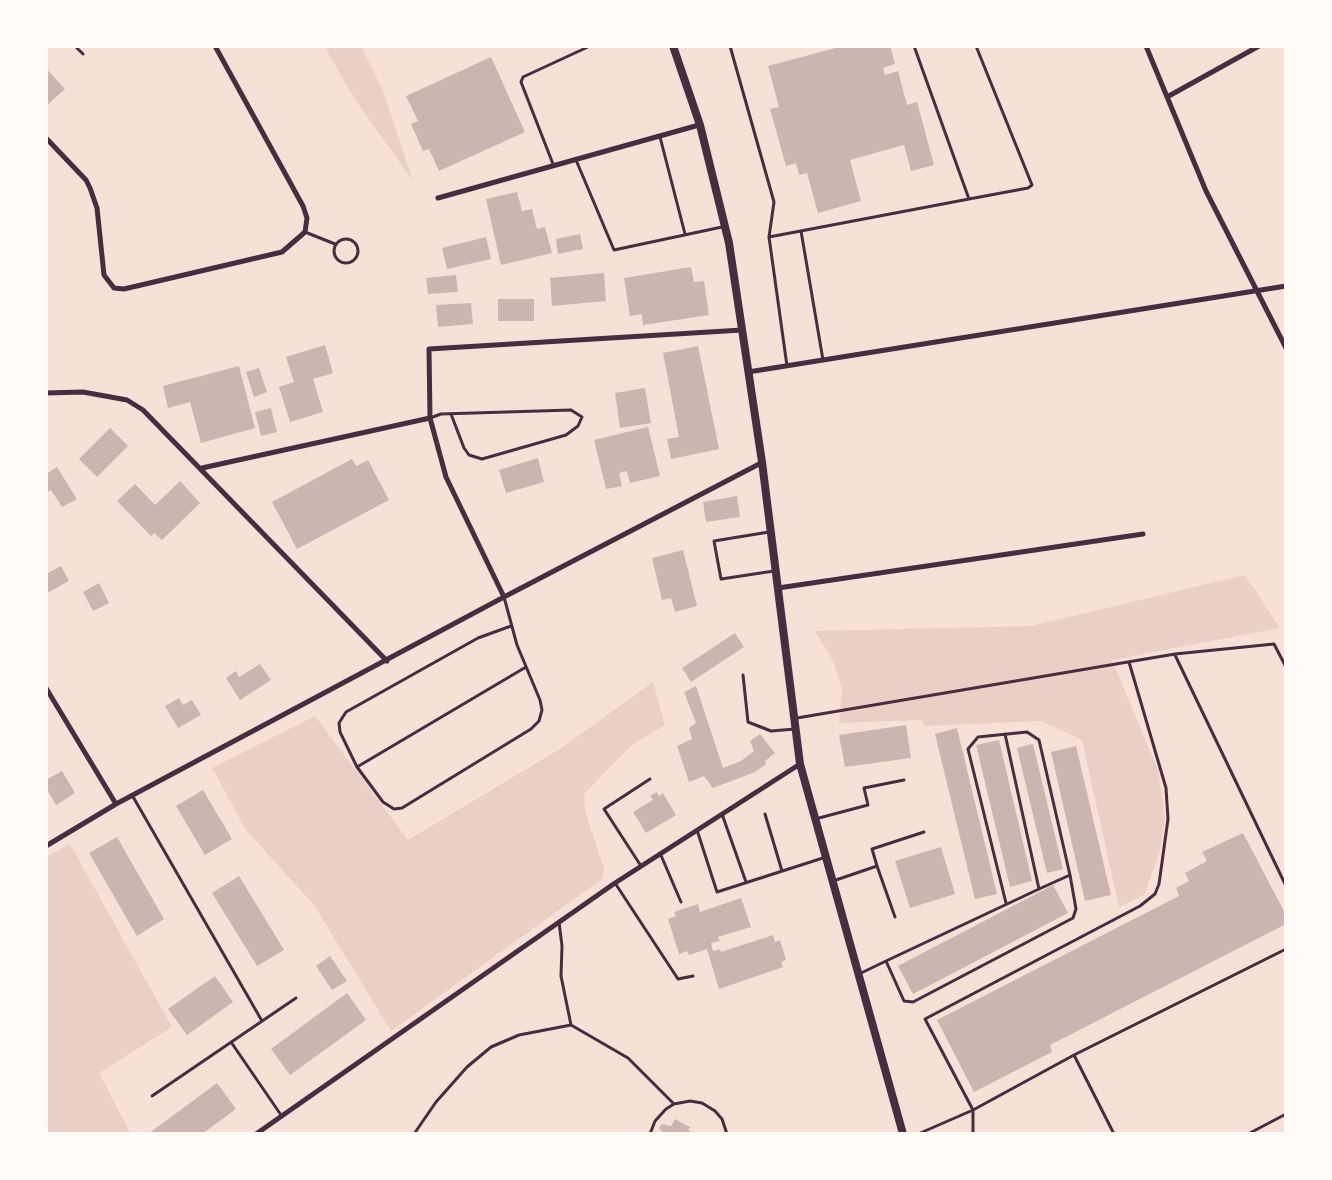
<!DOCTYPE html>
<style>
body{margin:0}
#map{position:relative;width:1332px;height:1180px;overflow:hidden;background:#f7e1d7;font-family:"Open Sans",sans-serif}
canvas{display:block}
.frame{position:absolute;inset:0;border:48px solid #fffaf5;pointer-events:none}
</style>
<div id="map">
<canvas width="1332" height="1180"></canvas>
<div class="frame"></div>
</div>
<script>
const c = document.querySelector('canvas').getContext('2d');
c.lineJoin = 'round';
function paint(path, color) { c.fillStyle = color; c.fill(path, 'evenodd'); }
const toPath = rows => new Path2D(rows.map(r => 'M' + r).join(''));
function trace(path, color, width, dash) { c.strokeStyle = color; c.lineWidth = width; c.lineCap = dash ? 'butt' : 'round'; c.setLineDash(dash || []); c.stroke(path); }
const green = toPath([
 [324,46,361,46,383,91,413,181,356,101],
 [1245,575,1280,628,1112,660,1158,770,1165,818,1160,851,1144,895,1119,907,1082,740,1041,721,924,726,922,720,839,723,842,689,833,661,815,631,1031,626],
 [653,682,665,725,632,745,584,794,585,811,604,869,602,879,391,1031,314,905,246,830,212,768,315,716,408,840,560,749],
 [70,844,172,1027,99,1073,131,1134,46,1134,46,857]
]);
const building = toPath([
 [843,46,890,46,895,64,883,68,885,75,898,71,907,105,917,102,934,165,911,171,904,145,850,160,861,201,818,213,807,173,799,175,796,163,786,166,770,109,779,107,768,66],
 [491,57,525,132,439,171,429,149,423,151,411,124,418,121,406,96],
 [46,68,65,89,46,106],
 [517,192,522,211,532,209,537,229,545,227,552,253,501,265,486,199],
 [580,234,583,249,558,254,556,239],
 [486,237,491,259,447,269,442,248],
 [691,267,694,282,704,281,709,315,643,325,642,314,630,316,624,278],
 [604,273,606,301,552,306,550,278],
 [456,275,458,292,428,294,426,278],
 [498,299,534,299,534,321,498,321],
 [471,303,473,324,438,327,436,305],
 [325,345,333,373,313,379,323,412,290,422,279,387,294,382,286,357],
 [698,346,719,449,671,459,667,439,679,437,663,353],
 [239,366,255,428,201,443,190,402,168,408,163,386],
 [259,368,267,392,254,397,246,372],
 [645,388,651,423,620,428,615,393],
 [271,408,277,432,261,436,255,412],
 [648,427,660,476,630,483,627,471,619,473,622,486,606,489,594,440],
 [110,428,128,446,97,477,79,459],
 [538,458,544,482,506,493,499,470],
 [352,459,356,466,368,460,389,500,297,549,272,502],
 [57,467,77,499,62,507,51,490,46,493,46,474],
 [180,481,200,503,162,540,154,533,151,536,117,501,135,484,155,505],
 [737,496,740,517,706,522,703,502],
 [683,550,697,606,675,612,671,598,662,600,652,558],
 [61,566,69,581,47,593,46,574],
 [99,583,109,603,93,611,83,592],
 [735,633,744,647,691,682,682,668],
 [260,664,271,680,240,700,226,678,236,671,239,677],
 [696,686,723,768,741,761,754,751,750,741,760,734,775,753,765,761,766,764,755,772,713,788,704,776,689,782,677,746,692,739,689,728,696,723,684,692],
 [179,698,183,705,192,700,201,715,178,728,165,706],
 [906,725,911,758,845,767,839,735],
 [957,728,997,894,975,899,935,734],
 [999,740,1032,881,1010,887,976,745],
 [1033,744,1063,869,1047,873,1017,748],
 [1076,746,1111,895,1085,901,1051,752],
 [62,771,75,793,56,805,46,788,46,780],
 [203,790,232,839,205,855,176,806],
 [657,792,659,796,663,793,676,815,646,833,633,812,653,800,650,796],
 [1243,833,1286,915,1286,924,1050,1045,1052,1052,974,1092,937,1020,1179,896,1176,888,1189,881,1185,873,1207,861,1202,852],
 [117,837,164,919,137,936,89,853],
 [941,847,955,894,910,908,895,861],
 [239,876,284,950,257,966,212,893],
 [1053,885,1068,913,913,994,898,966],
 [741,898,751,927,718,937,720,941,711,943,713,951,720,949,721,952,773,935,775,942,780,940,786,960,781,962,783,967,719,989,707,949,689,955,687,951,679,954,668,919,676,916,674,912,698,904,700,912],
 [330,956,347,981,332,990,316,966],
 [215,976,233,1002,187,1035,168,1009],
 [347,993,366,1020,290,1075,271,1049],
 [217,1083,236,1109,202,1134,148,1134],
 [675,1119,690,1127,688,1130,695,1134,665,1134,659,1128,662,1124,671,1126]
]);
const service = toPath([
 [75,46,83,54],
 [730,46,774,202,769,237,787,366],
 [660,137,685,234],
 [576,160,614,250,722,227],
 [553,164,521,82,523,77,590,46],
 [969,199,1028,188,1032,185,976,46],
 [801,231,823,360],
 [305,232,335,244],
 [769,237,969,199,914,46],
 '334 251a12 12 0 1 1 24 0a12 12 0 1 1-24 0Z',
 [430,418,441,414,571,410,582,417,578,426,566,435,482,459,469,455,464,448,451,414],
 [769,532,714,541,721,579,774,571],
 [504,597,517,645,540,700,542,710,539,721,531,729,402,808,394,809,383,802,357,767,340,732,339,723,346,712,478,638,511,626],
 [1175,655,1286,886],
 [743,675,748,722,771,731,795,729],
 [797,718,1175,654,1274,644,1286,667],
 [1005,734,1039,889],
 [357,767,526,667],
 [132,795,262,1021],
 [722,814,746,882],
 [765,814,782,871],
 [819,818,868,805,864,788,904,780],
 [697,830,717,892,826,857],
 [660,853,681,902],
 [641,866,604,809,650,779],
 [877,866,872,849,924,832],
 [836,880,877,866,895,917],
 [615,883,678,979,693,976],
 [1006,903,968,749,978,737,1027,732,1039,740,1070,875],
 [559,922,562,946,561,976,571,1025],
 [859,974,886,961,1039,889,1070,875,1076,909,1073,918,913,1002,904,1001,886,961],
 [231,1042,281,1115],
 [1074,1055,1114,1134],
 [152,1096,296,998],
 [414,1134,436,1102,467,1067,491,1047,519,1035,571,1025,628,1058,674,1104],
 [650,1134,655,1121,666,1109,674,1104,690,1101,702,1103,715,1111,722,1119,727,1134],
 [918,1134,973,1110,1074,1055,1286,949],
 [973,1134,973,1110,925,1019,1140,906,1155,894,1159,884,1168,819,1166,788,1129,662],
 [1248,1134,1286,1114]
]);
const minor = toPath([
 [1146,46,1206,191,1286,348],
 [1167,97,1259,46],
 [46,138,86,180,90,188,97,208,104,275,114,288,124,289,282,252,305,232,307,218,303,206,215,46],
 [438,198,699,125],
 [748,372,1286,286],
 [46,393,83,392,127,400,143,410,387,661],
 [202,468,430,418],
 [778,588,1143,534],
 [504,597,446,477,430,418,429,349,742,330],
 [46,688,116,804],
 [46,846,116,804,504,597,761,463],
 [256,1134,615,883,800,764]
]);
const primary = toPath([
 [673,46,700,125,729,243,762,462,800,764,903,1134]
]);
paint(green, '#ebcfc5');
paint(building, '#ccb4b1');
trace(service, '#4a2c40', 3);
trace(minor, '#4a2c40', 5);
trace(primary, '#4a2c40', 8);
</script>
